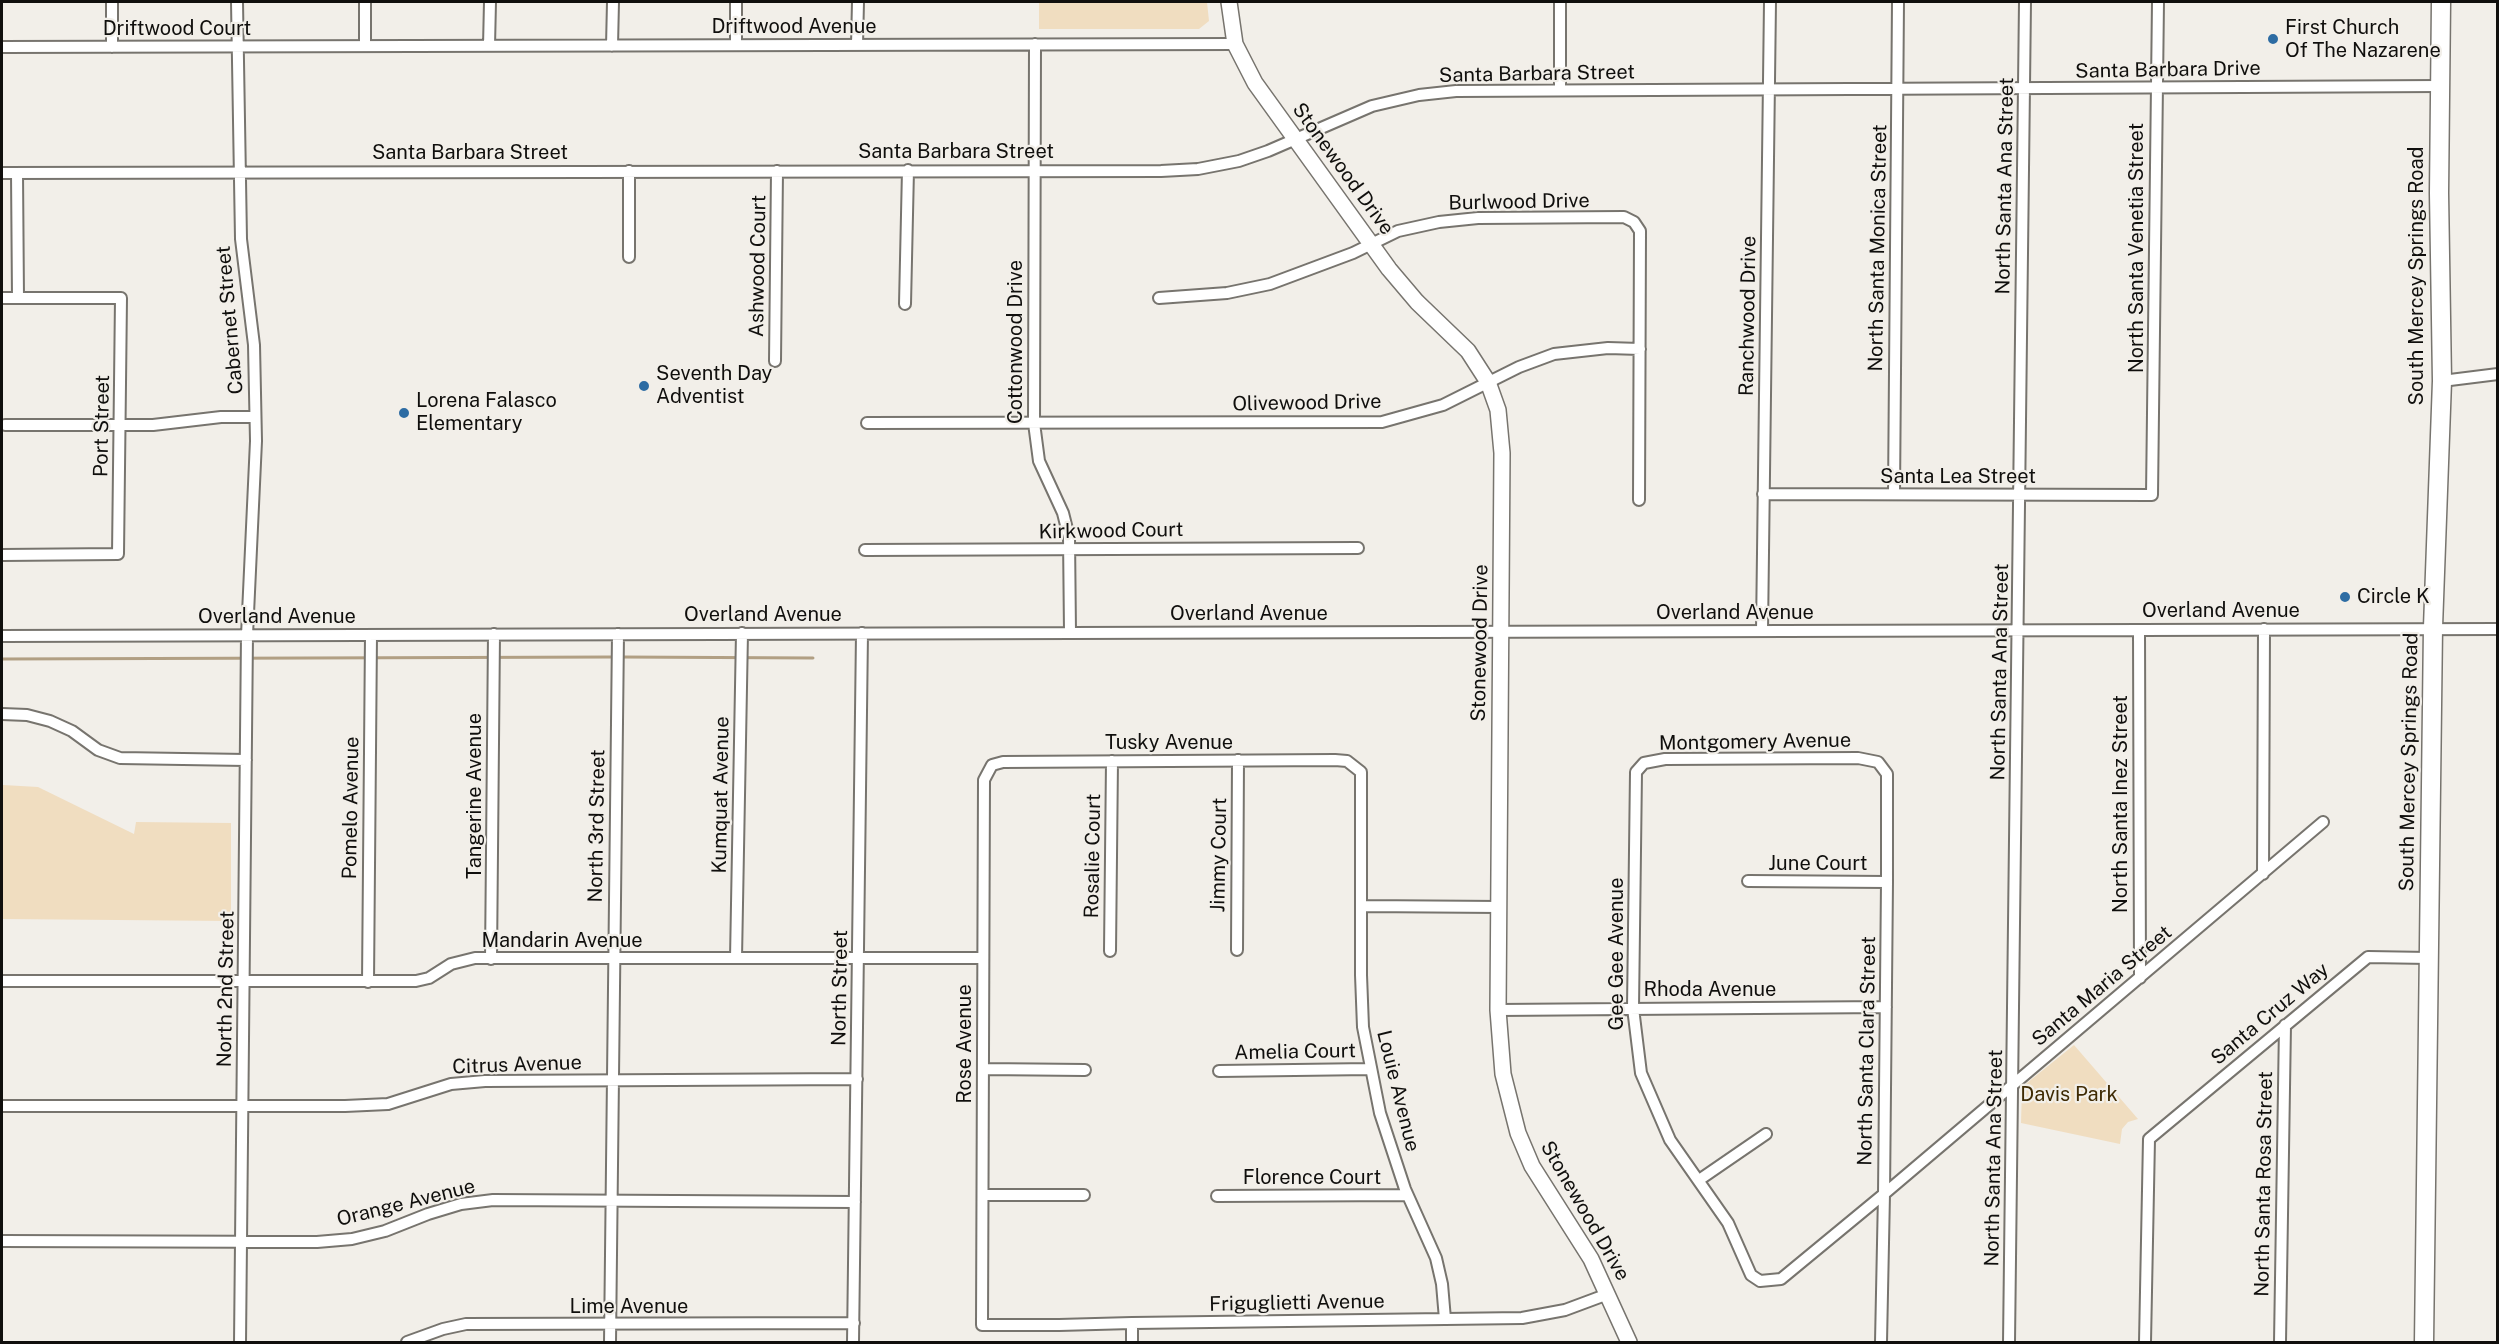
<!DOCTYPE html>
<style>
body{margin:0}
#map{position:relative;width:2499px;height:1344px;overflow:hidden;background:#f2efe9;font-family:"Public Sans",sans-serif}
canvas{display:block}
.frame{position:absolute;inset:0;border:3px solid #100f0d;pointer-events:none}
</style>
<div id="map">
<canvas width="2499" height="1344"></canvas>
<div class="frame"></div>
</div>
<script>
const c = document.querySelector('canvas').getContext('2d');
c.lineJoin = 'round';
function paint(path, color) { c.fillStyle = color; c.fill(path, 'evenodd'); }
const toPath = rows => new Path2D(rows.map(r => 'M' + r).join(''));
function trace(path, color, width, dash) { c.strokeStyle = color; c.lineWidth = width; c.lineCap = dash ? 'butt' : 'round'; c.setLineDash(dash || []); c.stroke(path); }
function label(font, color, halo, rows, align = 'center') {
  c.font = font + ' "Public Sans",sans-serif'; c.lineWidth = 4.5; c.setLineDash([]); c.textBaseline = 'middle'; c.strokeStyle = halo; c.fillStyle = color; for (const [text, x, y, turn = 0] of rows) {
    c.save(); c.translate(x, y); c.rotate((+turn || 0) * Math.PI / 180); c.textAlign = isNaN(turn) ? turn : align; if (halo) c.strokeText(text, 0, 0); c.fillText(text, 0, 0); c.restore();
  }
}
const green = toPath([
 [1039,2,1207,2,1209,21,1199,29,1039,29],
 [3,785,38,787,134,834,136,822,231,823,231,921,2,919],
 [2074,1045,2138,1119,2128,1122,2122,1129,2120,1144,2021,1123,2022,1087]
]);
const stream = toPath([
 [621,657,813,658],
 [2,659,614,657]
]);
const street = toPath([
 [112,2,112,47],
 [237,2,241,239,254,345,256,441,247,635,240,1342],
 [1035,44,1034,423,1039,461,1063,513,1069,537,1070,632],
 [736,45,736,2],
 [857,45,858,2],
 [365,46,365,2],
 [489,46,490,2],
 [612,46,613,2],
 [2,47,1235,44],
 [1560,90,1560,2],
 [629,171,629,257],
 [2,173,1161,171,1198,169,1239,161,1268,151,1372,106,1419,95,1456,91,2440,86],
 [17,173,18,298],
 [2,298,121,298,118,554,2,555],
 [1159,298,1227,293,1270,284,1353,253,1398,231,1439,222,1478,218,1624,217,1634,222,1640,231,1639,500],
 [905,304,908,170],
 [775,361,777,171],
 [2442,381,2498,374],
 [867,423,1382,422,1443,405,1519,367,1554,354,1608,348,1640,349],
 [5,425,153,425,221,417,255,417],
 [1763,494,2152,495,2158,2],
 [1894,494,1898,2],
 [865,550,1358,548],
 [2139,630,2140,978],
 [1762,631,1770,2],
 [2,636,2498,629],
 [2,714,27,715,50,721,72,731,98,750,120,758,246,760],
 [2263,874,2264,629],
 [1748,881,1887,882],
 [1362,906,1500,907],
 [1237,950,1238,760],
 [1110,951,1112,761],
 [736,958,742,633],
 [491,959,494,634],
 [2,981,416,981,429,978,451,964,475,958,983,958],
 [368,982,371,635],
 [1498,1010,1886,1007],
 [983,1069,1085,1070],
 [1219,1071,1370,1069],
 [2,1106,345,1106,388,1104,451,1084,485,1081,857,1079],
 [1699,1180,1766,1134],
 [983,1195,1084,1195],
 [1217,1196,1407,1195],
 [2,1241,317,1242,352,1239,385,1231,428,1214,461,1204,493,1200,855,1202],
 [1445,1319,1442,1284,1436,1258,1405,1189,1380,1113,1363,1027,1361,975,1361,772,1347,761,1335,760,1003,762,992,765,984,780,982,1325,1059,1325,1132,1323,1445,1319,1522,1318,1565,1310,1608,1294],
 [1132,1323,1132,1342],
 [407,1342,443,1329,466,1324,854,1323],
 [610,1342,618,634],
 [853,1342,862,633],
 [1881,1342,1884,1194,1887,882,1887,774,1878,762,1858,758,1665,759,1644,763,1636,772,1633,1008,1641,1073,1670,1140,1728,1223,1751,1275,1760,1281,1781,1279,1884,1194,2323,822],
 [2009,1342,2025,2],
 [2145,1342,2149,1139,2368,957,2429,958],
 [2280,1342,2285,1025]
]);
const secondary = toPath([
 [1229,2,1235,44,1255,83,1389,269,1417,302,1468,351,1488,382,1498,410,1502,453,1498,1010,1503,1074,1518,1133,1532,1166,1591,1259,1629,1342]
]);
const primary = toPath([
 [2424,1342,2433,627,2442,381,2439,193,2441,2]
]);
const markers = [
 [2273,39,6,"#2d6ca3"],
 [644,386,6,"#2d6ca3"],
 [404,413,6,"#2d6ca3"],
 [2345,597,6,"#2d6ca3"]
];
const streetNames = [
 ["Driftwood Avenue",794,27],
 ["Driftwood Court",177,29],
 ["Santa Barbara Drive",2168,70,-1],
 ["Santa Barbara Street",1537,74,-1],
 ["Santa Barbara Street",956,152],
 ["Santa Barbara Street",470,153],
 ["Stonewood Drive",1343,169,54],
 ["North Santa Ana Street",2005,186,-89],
 ["Burlwood Drive",1519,202,-1],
 ["North Santa Monica Street",1878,248,-89],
 ["North Santa Venetia Street",2137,248,-90],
 ["Ashwood Court",758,266,-89],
 ["South Mercey Springs Road",2417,276,-90],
 ["Ranchwood Drive",1748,316,-89],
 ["Cabernet Street",230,320,-95],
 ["Cottonwood Drive",1016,342,-90],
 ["Olivewood Drive",1307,403,-1],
 ["Port Street",102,426,-89],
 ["Santa Lea Street",1958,477],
 ["Kirkwood Court",1111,531,-1],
 ["Overland Avenue",2221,611],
 ["Overland Avenue",1735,613],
 ["Overland Avenue",1249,614],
 ["Overland Avenue",763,615],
 ["Overland Avenue",277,617],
 ["Stonewood Drive",1480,643,-89],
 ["North Santa Ana Street",2000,672,-89],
 ["Montgomery Avenue",1755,742,-1],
 ["Tusky Avenue",1169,743],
 ["South Mercey Springs Road",2409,762,-89],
 ["Kumquat Avenue",721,795,-89],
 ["Tangerine Avenue",475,796,-90],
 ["North Santa Inez Street",2121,804,-90],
 ["Pomelo Avenue",351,808,-89],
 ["North 3rd Street",597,826,-89],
 ["Jimmy Court",1219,855,-89],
 ["Rosalie Court",1093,856,-89],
 ["June Court",1818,864],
 ["Mandarin Avenue",562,941],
 ["Gee Gee Avenue",1617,954,-90],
 ["Santa Maria Street",2102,986,-40],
 ["North Street",840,988,-89],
 ["North 2nd Street",226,989,-89],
 ["Rhoda Avenue",1710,990],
 ["Santa Cruz Way",2270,1014,-40],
 ["Rose Avenue",965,1044,-90],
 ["North Santa Clara Street",1867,1051,-89],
 ["Amelia Court",1295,1052,-1],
 ["Citrus Avenue",517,1065,-2],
 ["Louie Avenue",1398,1091,76],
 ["North Santa Ana Street",1994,1158,-89],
 ["Florence Court",1312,1178],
 ["North Santa Rosa Street",2264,1184,-89],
 ["Orange Avenue",406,1203,-14],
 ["Stonewood Drive",1585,1211,60],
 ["Friguglietti Avenue",1297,1303,-1],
 ["Lime Avenue",629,1307]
];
const poiNames = [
 ["First Church",2285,28],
 ["Of The Nazarene",2285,51],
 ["Seventh Day",656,374],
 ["Adventist",656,397],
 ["Lorena Falasco",416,401],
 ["Elementary",416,424],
 ["Circle K",2357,597]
];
const parkNames = [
 ["Davis Park",2069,1095]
];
paint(green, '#f0ddc0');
trace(stream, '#b19f83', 3);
trace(street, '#77746e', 14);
trace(secondary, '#77746e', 18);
trace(primary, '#77746e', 21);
trace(street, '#fff', 10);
trace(secondary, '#fff', 15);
trace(primary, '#fff', 18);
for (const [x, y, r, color] of markers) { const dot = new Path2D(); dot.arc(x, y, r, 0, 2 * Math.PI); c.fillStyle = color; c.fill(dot); trace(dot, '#f2efe9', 2); }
label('20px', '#100f0d', '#f2efe9', streetNames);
label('20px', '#100f0d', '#f2efe9', poiNames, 'left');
label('20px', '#3e2a03', '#f2efe9', parkNames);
</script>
